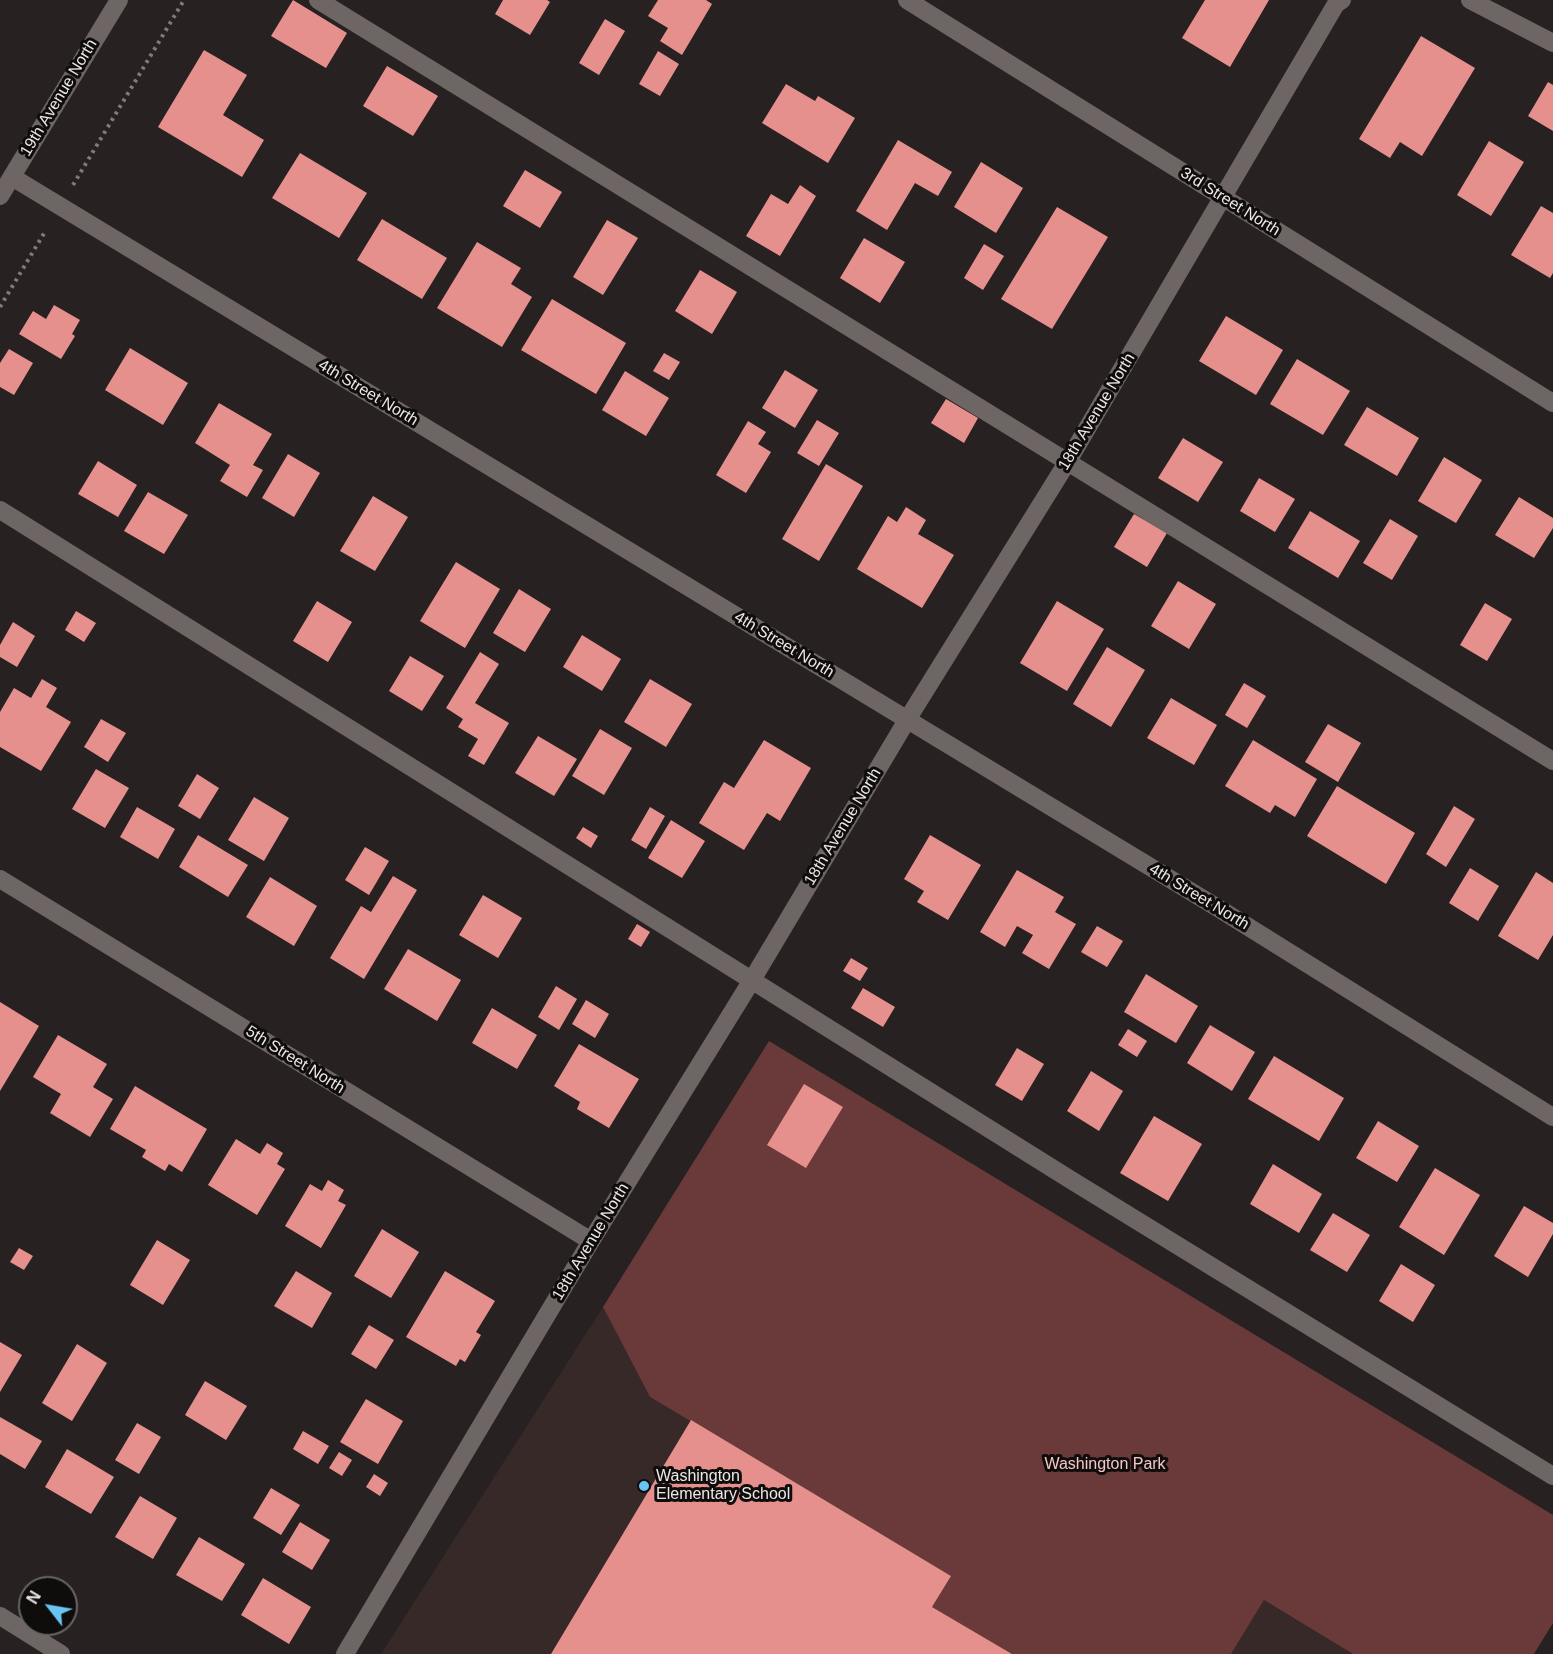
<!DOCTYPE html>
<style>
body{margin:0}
#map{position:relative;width:1553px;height:1654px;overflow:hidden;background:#282121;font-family:Arial,sans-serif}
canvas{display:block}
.north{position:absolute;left:18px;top:1576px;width:60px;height:60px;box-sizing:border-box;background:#0f0c0c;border:2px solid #686464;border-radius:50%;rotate:301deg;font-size:16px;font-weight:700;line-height:24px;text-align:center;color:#ede8e7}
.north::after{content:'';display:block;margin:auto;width:21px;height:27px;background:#68c4f0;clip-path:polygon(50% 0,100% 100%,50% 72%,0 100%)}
</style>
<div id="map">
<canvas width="1553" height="1654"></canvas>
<div class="north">N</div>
</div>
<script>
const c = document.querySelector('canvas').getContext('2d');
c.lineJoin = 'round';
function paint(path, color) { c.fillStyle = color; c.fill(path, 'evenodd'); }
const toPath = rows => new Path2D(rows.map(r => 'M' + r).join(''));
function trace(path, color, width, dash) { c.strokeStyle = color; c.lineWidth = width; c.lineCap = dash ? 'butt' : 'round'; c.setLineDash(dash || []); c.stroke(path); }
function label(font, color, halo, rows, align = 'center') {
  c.font = font + ' Arial,sans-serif'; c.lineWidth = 6; c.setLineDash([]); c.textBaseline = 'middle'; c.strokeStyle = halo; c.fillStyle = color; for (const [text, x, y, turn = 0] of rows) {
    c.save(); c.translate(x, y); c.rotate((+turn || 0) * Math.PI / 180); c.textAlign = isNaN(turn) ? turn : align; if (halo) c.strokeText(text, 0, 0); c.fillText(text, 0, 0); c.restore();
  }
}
const built = toPath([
 [603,1307,650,1397,951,1576,1012,1654,381,1654],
 [1264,1600,1353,1654,1231,1654]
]);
const green = toPath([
 [769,1041,1553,1515,1553,1623,1534,1654,1353,1654,1264,1600,1231,1654,1012,1654,932,1607,951,1576,650,1397,603,1307]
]);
const building = toPath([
 [293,0,347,33,326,68,271,36],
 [503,0,547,0,550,2,530,35,495,14],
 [658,0,706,0,712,4,682,55,660,41,668,28,648,16],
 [1205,0,1269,0,1230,67,1182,38],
 [605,19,625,31,599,75,579,63],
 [1421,36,1475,68,1422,156,1400,142,1390,158,1359,139],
 [204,50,247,75,223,115,264,140,242,177,158,127],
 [658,51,679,64,660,96,639,84],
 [387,66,438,96,413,136,363,106],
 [1548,82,1553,85,1553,131,1528,116],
 [786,84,815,101,818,96,855,118,828,163,762,123],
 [898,140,952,172,938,196,915,183,887,230,856,211],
 [1489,141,1524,162,1491,216,1457,195],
 [300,153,367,193,339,238,272,198],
 [981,162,1023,188,996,233,954,207],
 [525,170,562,192,540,228,503,206],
 [800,185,816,196,780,256,746,236,771,194,788,204],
 [1541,206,1553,213,1553,273,1550,278,1511,255],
 [1057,207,1108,237,1052,329,1001,299],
 [382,219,447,258,422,299,357,260],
 [607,220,638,238,603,295,573,277],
 [864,238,905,262,880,303,840,278],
 [477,242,521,268,511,284,532,297,502,347,437,308],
 [984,244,1004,256,983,290,964,278],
 [700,270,737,292,712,334,675,311],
 [552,299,626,343,596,394,521,350],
 [54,305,80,320,72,334,75,336,61,359,19,334,33,311,46,319],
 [1226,316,1283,350,1256,395,1199,361],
 [130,348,188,383,163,425,105,390],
 [9,349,33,363,14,395,0,387,0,363],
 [664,353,680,362,669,380,653,371],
 [1297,359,1350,391,1323,435,1270,404],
 [785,370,818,390,795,428,762,408],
 [625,371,669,398,646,436,602,410],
 [946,399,978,418,964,443,931,423],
 [219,403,272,434,253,465,263,470,247,497,220,481,230,465,195,443],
 [1367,407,1419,438,1397,476,1344,445],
 [817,420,839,433,819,466,797,453],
 [748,421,766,432,758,444,771,452,746,493,716,475],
 [1183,438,1223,462,1198,502,1158,478],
 [288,454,320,473,294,517,262,498],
 [1444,457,1482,480,1456,523,1418,501],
 [98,461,137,485,118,517,78,494],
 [826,464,863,486,819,561,782,539],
 [1259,478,1295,499,1275,532,1240,511],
 [148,492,188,515,164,554,124,531],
 [373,496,408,517,375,571,340,551],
 [1519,497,1553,518,1553,528,1534,558,1495,535],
 [906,507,926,520,918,534,954,555,922,608,857,569,888,516,897,522],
 [1310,511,1360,541,1338,578,1288,548],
 [1134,514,1167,533,1147,567,1114,547],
 [1390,519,1418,536,1392,580,1363,563],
 [456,562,500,589,465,648,420,621],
 [1178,581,1216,604,1189,649,1151,626],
 [519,589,551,609,525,652,493,633],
 [317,601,352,622,328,662,293,641],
 [1057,601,1104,629,1067,691,1020,663],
 [1485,603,1512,619,1487,661,1460,645],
 [76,611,96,623,84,642,65,630],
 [13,622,35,636,17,667,0,657,0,645],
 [582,635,621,659,602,691,563,667],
 [1107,647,1145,670,1111,727,1073,704],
 [480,652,499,664,475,703,509,723,484,765,468,756,478,739,458,727,463,719,446,708],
 [410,656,444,676,422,711,389,691],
 [42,679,57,688,46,707,71,722,41,771,0,747,0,712,14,688,31,698],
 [650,679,692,704,666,747,624,722],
 [1244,683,1266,696,1247,728,1225,715],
 [1171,698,1217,725,1194,765,1147,738],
 [101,719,126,733,108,762,84,747],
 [1328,724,1361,743,1338,782,1305,762],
 [600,729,632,748,604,795,572,776],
 [538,736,577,759,554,796,515,773],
 [764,740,811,768,780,821,767,813,744,850,699,823,724,782,734,788],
 [1253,740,1317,779,1295,817,1275,805,1270,813,1225,786],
 [96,769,129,788,105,828,72,809],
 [197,774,219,788,200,819,178,806],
 [1337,786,1415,833,1386,884,1307,836],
 [254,797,289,818,264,861,228,840],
 [1454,806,1475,819,1446,867,1426,854],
 [137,807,175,829,158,859,120,837],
 [650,807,665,816,646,849,631,840],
 [671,820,705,841,682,878,648,858],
 [583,827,598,836,591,848,576,838],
 [198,835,248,865,228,897,179,867],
 [930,835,981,865,948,920,917,902,924,891,904,879],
 [365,847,389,861,369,895,345,880],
 [1470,868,1499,886,1478,921,1449,903],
 [1017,870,1064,897,1055,912,1076,924,1049,969,1022,953,1033,935,1017,926,1005,947,980,932],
 [1536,872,1553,883,1553,935,1538,960,1498,936],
 [393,876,417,890,364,979,330,958,361,906,371,912],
 [270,877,317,906,294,946,246,917],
 [483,895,522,918,498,958,459,935],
 [637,924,650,932,641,947,628,939],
 [1097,926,1123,941,1107,967,1081,952],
 [408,949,461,980,437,1021,384,989],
 [851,958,868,968,860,981,843,971],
 [1146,974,1198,1006,1176,1043,1124,1012],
 [556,986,577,999,559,1030,538,1017],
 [863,988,895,1007,883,1027,851,1008],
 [586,1000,609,1014,595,1038,572,1024],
 [0,1002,39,1026,0,1091],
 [492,1008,537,1035,517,1069,472,1043],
 [1210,1025,1255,1052,1232,1091,1187,1063],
 [1128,1029,1147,1041,1137,1057,1118,1045],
 [58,1035,107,1064,93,1087,113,1099,90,1137,50,1113,61,1094,33,1077],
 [579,1044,639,1079,609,1128,577,1109,580,1102,554,1086],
 [1017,1048,1044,1064,1022,1101,995,1085],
 [1274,1056,1344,1098,1319,1141,1248,1099],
 [1091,1071,1123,1091,1099,1131,1067,1111],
 [804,1084,843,1107,806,1168,767,1145],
 [135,1086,207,1129,182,1172,169,1164,165,1171,142,1157,146,1150,110,1129],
 [1154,1116,1202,1144,1168,1201,1120,1173],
 [1378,1121,1419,1146,1397,1182,1356,1158],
 [236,1139,260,1154,267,1143,283,1153,277,1164,285,1169,257,1215,208,1185],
 [1273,1164,1322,1194,1299,1233,1250,1204],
 [1435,1168,1480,1195,1444,1255,1399,1227],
 [328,1180,344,1190,338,1201,346,1205,321,1248,285,1226,310,1184,322,1191],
 [1524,1206,1553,1223,1553,1234,1528,1277,1494,1256],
 [1333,1213,1370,1235,1347,1272,1310,1250],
 [382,1229,419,1252,391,1298,354,1276],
 [157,1240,190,1260,163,1305,130,1285],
 [19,1248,33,1256,24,1270,10,1262],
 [1401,1264,1435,1285,1413,1322,1379,1301],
 [296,1271,332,1293,312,1328,274,1306],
 [445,1271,495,1301,476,1332,481,1335,465,1362,460,1359,456,1366,406,1337],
 [369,1325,394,1340,376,1369,351,1354],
 [0,1342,22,1355,0,1392],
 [77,1344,107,1363,72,1421,42,1403],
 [205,1381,247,1406,226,1440,185,1415],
 [366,1399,403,1421,378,1464,340,1442],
 [0,1417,42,1441,25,1469,0,1454],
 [691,1420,951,1576,932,1607,1012,1654,551,1654],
 [137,1423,161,1437,139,1474,115,1460],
 [303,1431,329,1446,318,1464,293,1449],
 [67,1449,114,1477,91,1514,45,1487],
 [339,1452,352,1460,342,1476,329,1468],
 [374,1474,388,1483,380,1496,366,1487],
 [271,1488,300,1505,281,1535,253,1518],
 [140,1496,177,1518,153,1559,115,1537],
 [300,1522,330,1540,312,1570,282,1552],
 [199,1537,245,1564,222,1601,176,1575],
 [263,1578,311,1607,289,1644,241,1615]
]);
const path = toPath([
 [73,185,184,0],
 [0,307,46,230]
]);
const minor = toPath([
 [318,0,1553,761],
 [907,0,1553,403],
 [1470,0,1553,43],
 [12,177,1218,908,1553,1117],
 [0,196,119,0],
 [0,510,1071,1180,1553,1476],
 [0,879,591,1241],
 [0,1616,61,1654],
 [345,1654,591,1241,752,980,907,720,1068,461,1336,4,1342,0]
]);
const markers = [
 [644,1486,6,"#68c4f0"]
];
const streetNames = [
 ["19th Avenue North",59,98,-59],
 ["3rd Street North",1230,202,32],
 ["4th Street North",368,393,31],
 ["18th Avenue North",1097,412,-59],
 ["4th Street North",784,645,31],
 ["18th Avenue North",843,827,-59],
 ["4th Street North",1199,897,31],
 ["5th Street North",295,1060,32],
 ["18th Avenue North",591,1242,-59]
];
const parkNames = [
 ["Washington Park",1105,1465]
];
const poiNames = [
 ["Washington",656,1477],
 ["Elementary School",656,1495]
];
paint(built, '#372928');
paint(green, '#693a39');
paint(building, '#e6908e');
trace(path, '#807a7a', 4, [3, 4.5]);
trace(minor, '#6e6665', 18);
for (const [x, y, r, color] of markers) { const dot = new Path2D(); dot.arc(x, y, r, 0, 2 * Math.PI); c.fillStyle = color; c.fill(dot); trace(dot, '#0f0c0c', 2); }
label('16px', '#ede8e7', '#0f0c0c', streetNames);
label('16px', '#f5c6c4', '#0f0c0c', parkNames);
label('16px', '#ede8e7', '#0f0c0c', poiNames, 'left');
</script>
